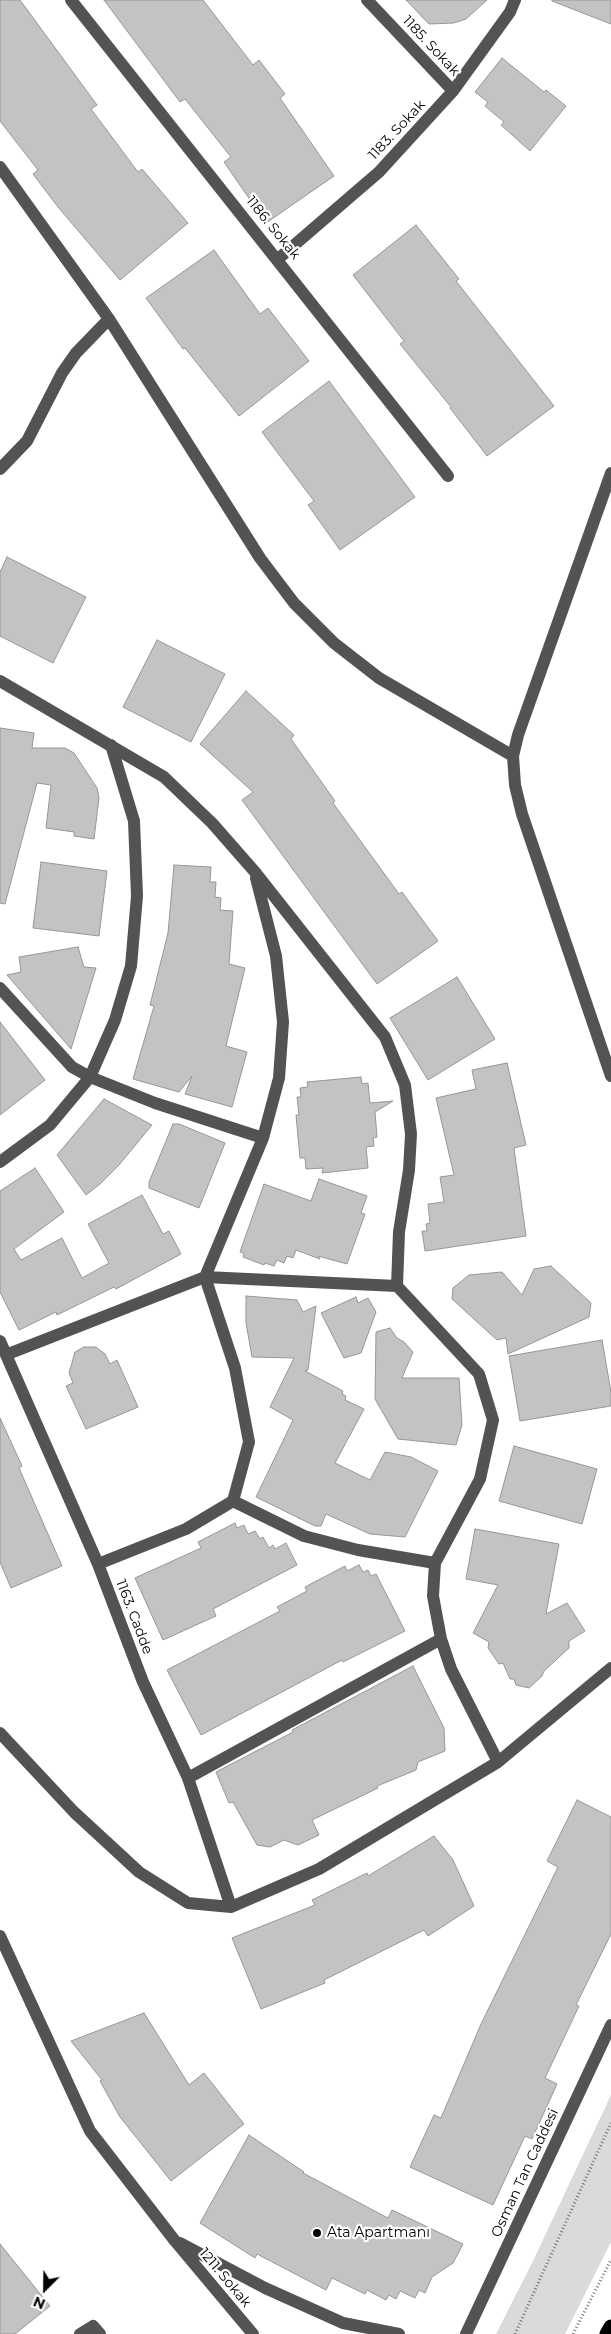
<!DOCTYPE html>
<meta charset="utf-8">
<style>
body{margin:0}
#map{position:relative;width:611px;height:2334px;overflow:hidden;background:#fff;font-family:Montserrat,sans-serif}
canvas{display:block}
.north{position:absolute;left:20px;top:2264px;width:50px;height:50px;-webkit-text-stroke:4px #fff;paint-order:stroke;rotate:203deg;font-size:14px;font-weight:700;line-height:20px;text-align:center;color:#000}
.north::after{content:'';display:block;margin:auto;width:18px;height:22px;background:#000;clip-path:polygon(50% 0,100% 100%,50% 72%,0 100%)}
</style>
<div id="map">
<canvas width="611" height="2334"></canvas>
<div class="north">N</div>
</div>
<script>
const c = document.querySelector('canvas').getContext('2d');
c.lineJoin = 'round';
function paint(path, color) { c.fillStyle = color; c.fill(path, 'evenodd'); }
const toPath = rows => new Path2D(rows.map(r => 'M' + r).join(''));
function trace(path, color, width, dash) { c.strokeStyle = color; c.lineWidth = width; c.lineCap = dash ? 'butt' : 'round'; c.setLineDash(dash || []); c.stroke(path); }
function label(font, color, halo, rows, align = 'center') {
  c.font = font + ' Montserrat,sans-serif'; c.lineWidth = 4.5; c.setLineDash([]); c.textBaseline = 'middle'; c.strokeStyle = halo; c.fillStyle = color; for (const [text, x, y, turn = 0] of rows) {
    c.save(); c.translate(x, y); c.rotate((+turn || 0) * Math.PI / 180); c.textAlign = isNaN(turn) ? turn : align; if (halo) c.strokeText(text, 0, 0); c.fillText(text, 0, 0); c.restore();
  }
}
const green = toPath([
 [611,2095,611,2242,565,2334,496,2334,532,2263]
]);
const building = toPath([
 [0,0,20,0,97,105,91,109,138,172,142,169,188,223,120,280,58,207,33,174,38,170,0,121,0,0],
 [104,0,203,0,253,65,259,60,285,94,280,98,334,176,266,223,224,162,231,157,185,99,180,102,104,0],
 [406,0,487,0,466,19,454,23,429,24,406,0],
 [552,0,611,0,611,24,552,1,552,0],
 [502,58,544,92,546,90,566,106,530,151,501,125,504,122,485,106,488,102,475,92,502,58],
 [416,225,459,279,456,281,554,406,487,456,450,408,451,407,400,344,404,341,353,275,416,225],
 [214,250,260,314,268,308,309,361,239,416,185,348,183,349,146,298,214,250],
 [329,381,415,497,340,550,308,505,314,501,262,432,329,381],
 [7,557,86,597,53,663,0,636,0,572,7,557],
 [157,640,225,674,191,742,123,707,157,640],
 [246,691,294,735,291,739,335,801,333,803,399,894,402,892,438,941,377,984,242,800,253,792,200,744,246,691],
 [0,728,34,733,32,748,65,748,74,753,97,788,99,798,94,839,74,836,74,832,46,828,51,785,37,783,5,904,0,903,0,728],
 [41,862,107,871,99,936,33,928,41,862],
 [174,865,211,867,210,882,216,882,215,897,221,898,220,910,233,911,229,964,245,968,226,1046,247,1052,232,1107,185,1094,192,1076,179,1092,133,1079,154,1006,150,1005,168,933,174,865],
 [78,947,84,967,96,968,71,1049,7,975,21,972,19,957,78,947],
 [457,977,495,1039,428,1080,390,1018,457,977],
 [0,1022,45,1080,0,1115,0,1022],
 [507,1063,526,1145,514,1148,526,1236,425,1251,422,1231,427,1231,426,1224,430,1223,428,1204,444,1202,440,1177,454,1175,436,1098,476,1089,472,1070,507,1063],
 [361,1077,362,1084,368,1083,370,1103,393,1101,375,1112,377,1137,373,1138,374,1146,366,1147,368,1168,322,1173,323,1168,306,1169,305,1158,300,1158,296,1115,299,1115,297,1097,301,1097,300,1088,308,1087,307,1082,361,1077],
 [104,1099,152,1125,119,1165,100,1184,86,1195,57,1155,104,1099],
 [173,1124,179,1124,225,1143,199,1208,149,1188,149,1182,173,1124],
 [35,1168,64,1212,14,1249,21,1260,62,1238,82,1278,109,1263,88,1224,142,1195,163,1234,169,1231,181,1254,116,1289,114,1287,57,1315,56,1312,19,1330,0,1292,0,1191,35,1168],
 [319,1179,367,1196,361,1213,365,1214,347,1264,318,1256,320,1259,296,1250,293,1258,287,1256,284,1263,277,1260,274,1266,265,1263,264,1265,243,1257,244,1253,240,1252,264,1184,311,1201,319,1179],
 [551,1266,591,1303,589,1317,508,1354,506,1338,497,1340,452,1299,453,1288,469,1275,502,1272,522,1295,534,1269,551,1266],
 [246,1296,297,1300,303,1312,316,1306,308,1370,305,1371,343,1391,342,1394,346,1396,345,1400,364,1409,335,1463,370,1480,385,1452,411,1457,438,1471,405,1537,370,1534,326,1514,321,1526,315,1526,256,1497,293,1420,270,1407,294,1358,252,1357,246,1323,246,1296],
 [356,1297,358,1303,368,1298,376,1312,361,1353,344,1358,321,1313,356,1297],
 [390,1328,397,1338,404,1342,413,1352,402,1378,459,1378,462,1425,456,1445,398,1439,375,1399,376,1332,390,1328],
 [602,1340,611,1392,611,1406,520,1421,509,1356,602,1340],
 [84,1347,96,1347,105,1354,110,1364,117,1360,138,1407,86,1429,66,1386,73,1383,69,1373,75,1352,84,1347],
 [0,1418,22,1466,19,1468,62,1566,11,1588,0,1562,0,1418],
 [514,1446,597,1469,582,1524,499,1501,514,1446],
 [235,1523,237,1528,244,1525,248,1534,255,1531,260,1539,263,1537,269,1548,273,1545,275,1549,286,1543,297,1565,213,1609,216,1616,163,1640,135,1578,201,1548,198,1542,235,1523],
 [475,1529,559,1544,546,1614,567,1603,585,1631,569,1641,569,1648,544,1671,542,1676,529,1688,516,1685,514,1679,510,1679,503,1663,499,1664,488,1648,489,1642,473,1633,498,1585,466,1579,475,1529],
 [359,1565,363,1572,368,1570,371,1576,376,1574,405,1631,343,1662,342,1660,201,1735,167,1670,280,1611,277,1607,307,1591,305,1587,345,1566,347,1571,359,1565],
 [413,1666,444,1728,445,1751,418,1762,416,1770,377,1786,378,1788,312,1820,319,1835,298,1845,284,1840,270,1847,257,1845,233,1802,229,1803,216,1772,293,1732,292,1730,413,1666],
 [577,1800,611,1817,611,1934,576,2005,579,2006,545,2078,557,2084,532,2139,525,2136,493,2205,410,2167,434,2115,441,2118,481,2024,558,1867,547,1861,577,1800],
 [434,1836,453,1860,474,1906,428,1936,424,1930,324,1980,325,1983,261,2009,232,1938,315,1905,312,1900,367,1873,368,1876,434,1836],
 [144,2013,189,2085,204,2073,244,2124,171,2181,120,2117,100,2081,102,2080,71,2041,144,2013],
 [249,2135,304,2172,303,2173,388,2218,392,2210,463,2244,453,2263,432,2277,425,2293,419,2290,415,2298,400,2291,396,2299,389,2295,386,2300,367,2290,365,2294,332,2278,326,2290,257,2254,255,2258,200,2223,249,2135],
 [0,2244,50,2306,15,2334,0,2334,0,2244]
]);
const path = toPath([
 [515,2334,611,2123],
 [573,2334,611,2260]
]);
const minor = toPath([
 [71,0,448,476],
 [367,0,453,91],
 [0,167,109,319,260,558,294,603,334,643,379,678,513,756],
 [278,259,379,172,453,91,510,12,515,0],
 [0,469,27,441,62,373,76,353,109,319],
 [611,473,518,735,513,756,515,785,522,814,611,1076],
 [0,681,164,777,212,823,255,872,385,1037,405,1085,411,1134,409,1170,399,1232,397,1286,479,1374,493,1420,480,1479,435,1563,433,1596,441,1639,451,1669,498,1762],
 [0,988,72,1067,90,1077,155,1103,263,1138],
 [0,1162,50,1125,90,1077,115,1020,131,966,137,896,134,821,111,745],
 [0,1341,98,1564,143,1682,188,1778,231,1907],
 [8,1354,205,1277,397,1286],
 [233,1501,304,1536,358,1550,435,1563],
 [98,1564,186,1529,233,1501,249,1442,235,1368,205,1277,263,1138,279,1078,283,1022,276,956,256,878],
 [0,1733,74,1812,139,1872,188,1903,231,1907,319,1869,498,1762,611,1668],
 [188,1778,441,1639],
 [0,1936,90,2131,175,2241,253,2334],
 [180,2243,265,2288,343,2323,399,2334],
 [80,2334,93,2326,100,2334],
 [466,2334,611,2025]
]);
const highway = toPath([
 [607,2334,611,2327]
]);
const markers = [
 [317,2233,5,"#000"]
];
const streetNames = [
 ["1185. Sokak",431,46,47],
 ["1183. Sokak",397,130,-47],
 ["1186. Sokak",273,228,51],
 ["1163. Cadde",134,1617,69],
 ["Osman Tan Caddesi",525,2173,-65],
 ["1211. Sokak",225,2278,50]
];
const poiNames = [
 ["Ata Apartmanı",327,2233]
];
paint(green, '#dadada');
paint(building, '#c3c3c3');
trace(building, '#979797', 1);
trace(path, '#757575', 3, [1, 2.5]);
trace(minor, '#535353', 12);
trace(highway, '#000', 15);
for (const [x, y, r, color] of markers) { const dot = new Path2D(); dot.arc(x, y, r, 0, 2 * Math.PI); c.fillStyle = color; c.fill(dot); trace(dot, '#fff', 2); }
label('14px', '#000', '#fff', streetNames);
label('14px', '#000', '#fff', poiNames, 'left');
</script>
